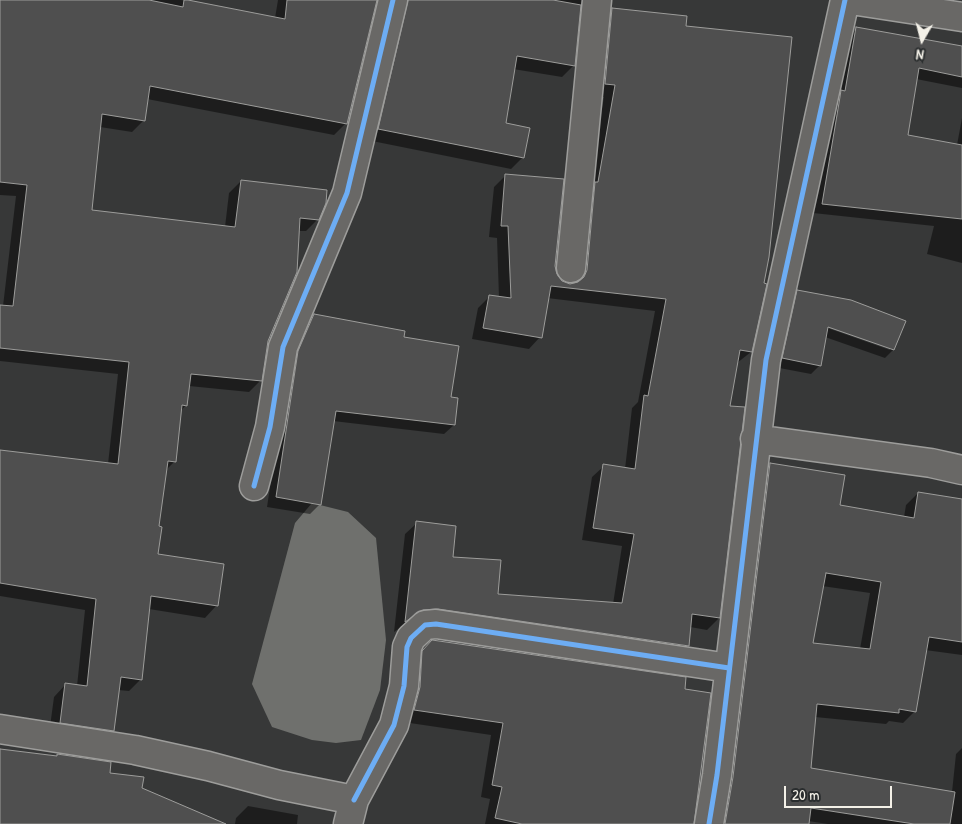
<!DOCTYPE html>
<style>
body{margin:0}
#map{position:relative;width:962px;height:824px;overflow:hidden;background:#373838;font-family:"Patrick Hand",sans-serif}
canvas{display:block}
.north{position:absolute;left:897px;top:15px;width:50px;height:50px;-webkit-text-stroke:4px #2a2d2e;paint-order:stroke;rotate:188deg;font-size:14px;font-weight:700;line-height:20px;text-align:center;color:#f4f1e8}
.north::after{content:'';display:block;margin:auto;width:18px;height:22px;background:#f4f1e8;clip-path:polygon(50% 0,100% 100%,50% 72%,0 100%)}
.scale{position:absolute;left:784px;top:786px;width:108px;height:22px;box-sizing:border-box;border:2px solid #f4f1e8;border-top:0;padding-left:6px;font-size:15px;line-height:18px;white-space:nowrap;color:#f4f1e8;-webkit-text-stroke:4px #2a2d2e;paint-order:stroke}
</style>
<div id="map">
<canvas width="962" height="824"></canvas>
<div class="north">N</div>
<div class="scale">20 m</div>
</div>
<script>
const c = document.querySelector('canvas').getContext('2d');
c.lineJoin = 'round';
function paint(path, color) { c.fillStyle = color; c.fill(path, 'evenodd'); }
const toPath = rows => new Path2D(rows.map(r => 'M' + r).join(''));
function trace(path, color, width, dash) { c.strokeStyle = color; c.lineWidth = width; c.lineCap = dash ? 'butt' : 'round'; c.setLineDash(dash || []); c.stroke(path); }
const water = toPath([
 [312,503,348,512,376,538,386,640,380,690,361,740,336,743,312,740,272,727,252,684,295,523]
]);
const shadow = toPath([
 [0,0,181,0,275,18,278,0,376,0,346,123,334,135,147,99,143,121,132,132,100,127,91,212,225,227,229,193,241,181,318,219,306,231,298,231,267,341,260,381,249,392,189,386,186,405,180,412,175,461,165,471,157,527,156,555,223,565,216,606,205,618,149,609,141,679,129,691,118,690,113,730,101,742,49,734,54,697,65,685,77,686,85,610,0,596,0,451,108,464,118,374,0,361,0,306,3,306,16,196,0,195],
 [391,0,582,0,574,65,562,77,513,69,504,124,523,157,511,169,367,140],
 [595,0,612,0,610,20,791,38,751,352,737,363,729,407,719,618,707,630,690,627,688,646,676,657,410,621,394,632,405,534,417,523,451,558,497,596,613,604,622,546,582,540,592,477,604,466,625,469,632,408,638,402,655,311,547,298,540,337,529,349,472,339,478,308,490,296,499,298,497,238,489,237,494,187,506,175,554,267,555,275,562,282,570,285,575,283,584,195,588,191,604,97,593,96],
 [857,29,962,48,962,88,916,79,907,136,957,145,962,118,962,263,927,254,934,226,813,213,831,107,847,38],
 [798,291,904,321,893,350,885,358,825,337,820,365,811,374,774,367,789,300],
 [823,323,890,348,890,350,822,326],
 [314,316,403,338,450,398,454,425,444,434,333,421,320,504,310,514,267,507,289,362,304,325],
 [770,464,838,506,904,517,906,505,918,493,962,501,962,655,925,650,915,711,903,723,889,721,886,724,815,717,809,769,952,792,956,754,962,748,962,824,828,824,808,821,807,824,715,824,758,476],
 [822,586,870,593,860,649,812,644],
 [432,641,683,690,693,824,485,824,490,799,481,797,491,735,403,722,420,654],
 [248,806,298,815,297,824,235,824,236,818]
]);
const building = toPath([
 [0,0,149,0,183,7,184,0,188,0,285,19,287,0,377,0,347,124,150,86,145,121,102,114,92,210,235,227,241,180,327,190,326,203,319,220,300,218,297,272,268,341,262,381,191,374,187,406,182,405,176,462,168,461,159,526,162,527,158,554,224,564,218,606,151,596,142,680,121,677,114,731,60,723,65,683,87,686,96,599,0,583,0,450,118,464,129,362,0,348,0,305,13,306,27,185,0,182,0,0],
 [408,0,553,0,581,5,575,66,517,56,506,123,530,128,524,158,378,129,408,0],
 [612,8,687,16,686,26,792,37,769,257,764,283,767,284,752,352,740,350,730,406,745,407,720,618,692,614,689,646,438,609,423,610,405,622,416,521,456,526,453,557,501,560,498,594,622,603,634,534,593,528,603,464,635,469,644,395,648,396,666,299,551,286,542,338,483,328,489,295,511,298,508,226,501,226,505,174,564,179,555,266,557,274,562,281,570,284,578,282,584,277,587,270,595,182,598,182,615,85,605,84,612,8],
 [856,27,962,46,962,77,919,68,908,135,962,145,962,219,822,204,840,97,841,90,845,91,856,27],
 [797,290,851,300,906,321,894,350,828,327,821,366,782,358,797,290],
 [314,314,405,331,404,337,459,346,451,397,458,398,455,425,336,411,321,505,276,497,298,351,314,314],
 [770,463,845,475,840,505,914,518,918,492,962,499,962,642,929,637,916,712,899,709,899,713,817,704,811,768,955,792,950,824,914,824,811,808,809,824,725,824,733,777,770,463],
 [826,573,881,582,870,649,813,643,826,573],
 [432,640,686,677,685,689,711,693,694,824,522,824,495,818,502,787,492,785,503,723,414,710,420,687,422,651,432,640],
 [0,749,57,756,57,754,111,762,110,773,144,777,142,788,226,824,0,824,0,749]
]);
const minor = toPath([
 [851,0,962,17],
 [571,268,597,0],
 [755,439,931,463,962,470],
 [254,486,270,427,283,347,347,193,393,0],
 [0,729,135,750,208,766,279,785,354,800,348,824],
 [354,800,394,725,404,686,407,647,411,638,425,625,436,624,729,668],
 [709,824,717,775,766,360,845,0]
]);
const cycleway = toPath([
 [254,486,270,427,283,347,347,193,393,0],
 [354,800,394,725,404,686,407,647,411,638,425,625,436,624,729,668],
 [709,824,717,775,766,360,845,0]
]);
paint(water, '#6f706d');
paint(shadow, '#0007');
paint(building, '#4f4f4f');
trace(building, '#9d9d9b', 1);
trace(minor, '#9d9d9b', 31);
trace(minor, '#696866', 28);
trace(cycleway, '#6dadf4', 5);
</script>
